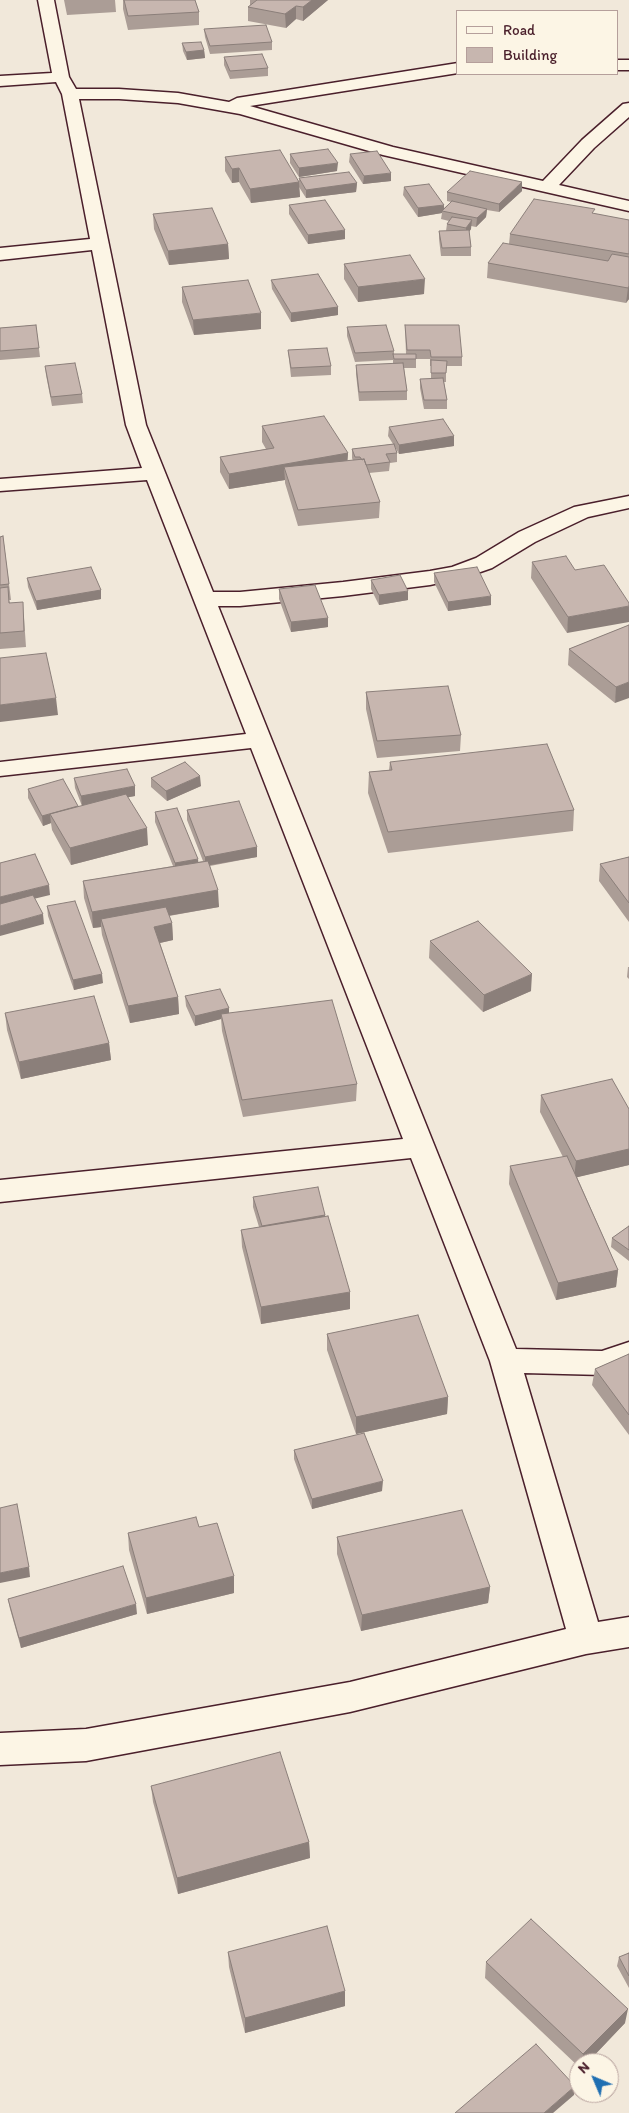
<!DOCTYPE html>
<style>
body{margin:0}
#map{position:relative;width:629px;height:2113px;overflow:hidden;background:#f1e8da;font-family:Itim,sans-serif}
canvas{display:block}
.legend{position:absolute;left:456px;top:10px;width:162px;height:65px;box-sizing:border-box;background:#fcf5e5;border:1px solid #b59f9b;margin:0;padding:6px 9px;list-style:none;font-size:15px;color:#4a1f2b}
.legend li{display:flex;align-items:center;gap:10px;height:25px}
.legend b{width:25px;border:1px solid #b59f9b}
.north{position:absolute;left:569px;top:2053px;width:50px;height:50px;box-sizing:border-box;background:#fcf5e5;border:1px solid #b59f9b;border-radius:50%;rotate:315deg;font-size:14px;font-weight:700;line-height:20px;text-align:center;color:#4a1f2b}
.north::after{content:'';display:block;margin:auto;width:18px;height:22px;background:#1f6fb2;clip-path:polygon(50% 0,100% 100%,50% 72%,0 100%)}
</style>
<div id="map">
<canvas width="629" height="2113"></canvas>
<ul class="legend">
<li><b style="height:6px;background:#fcf5e5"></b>Road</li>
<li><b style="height:14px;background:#c7b6af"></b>Building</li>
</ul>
<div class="north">N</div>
</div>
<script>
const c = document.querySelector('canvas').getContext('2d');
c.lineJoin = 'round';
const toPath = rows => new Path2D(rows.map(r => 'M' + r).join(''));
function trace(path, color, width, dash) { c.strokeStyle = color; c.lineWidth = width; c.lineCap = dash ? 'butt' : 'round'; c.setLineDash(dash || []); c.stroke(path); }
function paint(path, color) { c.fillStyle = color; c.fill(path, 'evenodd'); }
const minor = toPath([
 [38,0,54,0,69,77,76,89,119,89,178,93,229,102,237,98,458,63,458,73,250,106,393,147,543,181,582,140,623,104,629,103,629,117,594,148,559,185,629,201,629,211,383,155,240,114,178,103,119,99,79,99,146,425,213,592,240,592,343,582,430,571,452,567,476,558,519,532,574,507,629,496,629,508,588,517,535,542,492,568,466,577,430,585,343,596,240,606,218,606,516,1349,602,1351,629,1342,629,1366,603,1375,524,1373,598,1622,629,1617,629,1647,586,1654,350,1712,86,1761,0,1765,0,1733,86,1729,350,1682,566,1629,490,1361,411,1158,0,1202,0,1180,403,1139,251,748,0,776,0,762,246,734,147,480,0,491,0,479,142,468,126,425,92,250,0,260,0,248,90,239,62,94,56,82,0,86,0,76,52,73,38,0],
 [618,60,629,60,629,70,618,70,618,60]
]);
const wall = toPath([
 [64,0,115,0,116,12,67,15],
 [123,0,195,0,199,12,199,25,128,30,123,9],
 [250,0,328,0,303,21,296,19,286,28,248,21,248,7,250,6],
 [204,29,272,42,272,50,210,54,205,37],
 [182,43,204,50,205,58,187,60,183,51],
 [224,57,268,68,268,76,230,79,224,65],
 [290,154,337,171,299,177,290,163],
 [350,154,391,181,363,184,349,162],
 [225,157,299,181,299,178,357,183,356,192,306,198,299,187,300,197,251,203,239,182,232,183,225,171],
 [404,187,444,208,451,202,447,201,447,192,522,191,499,212,487,210,486,217,476,227,471,226,471,229,469,232,471,247,471,256,441,256,439,239,439,231,446,231,447,224,449,221,441,219,442,213,418,217,403,195],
 [289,205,345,239,308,244,289,214],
 [153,214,228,244,229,259,169,265,154,229],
 [594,214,629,220,629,299,626,303,487,278,488,263,509,244,510,234],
 [344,264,424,294,358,302,344,279],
 [271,280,338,307,338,315,291,322,272,289],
 [182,287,261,329,194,335,182,302],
 [36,325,40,357,0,360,0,328],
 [405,325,462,357,462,366,446,366,446,382,444,382,447,400,447,409,424,409,420,388,420,379,431,379,431,366,430,366,430,359,416,359,416,368,404,368,407,391,407,400,359,401,356,374,356,365,393,364,393,360,355,362,347,336,347,327,394,351,394,354,406,354],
 [288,350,331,366,331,375,291,377],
 [45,366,82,394,83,403,52,406,46,375],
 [262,426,348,453,347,461,353,461,352,458,352,449,393,444,388,436,389,427,454,436,454,446,399,454,395,447,397,453,397,462,390,463,389,471,369,473,380,502,379,518,298,526,285,483,285,480,229,489,220,472,220,457,266,449,262,442],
 [3,536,11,600,9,600,10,603,24,618,26,647,0,649,0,537],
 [532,562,575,570,567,633,531,578],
 [434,573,491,605,448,611,434,582],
 [27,578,101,590,101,599,37,610,28,587],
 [371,580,408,600,379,605,371,589],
 [279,589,328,618,328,627,291,632,279,599],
 [629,625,615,703,568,665,569,649],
 [366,692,461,735,460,751,377,758,366,709],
 [390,762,574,810,573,831,388,853,368,793,369,772,389,770],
 [74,778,135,796,128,797,148,845,71,865,52,830,51,823,43,826,28,798,28,789,78,807,82,806,75,788],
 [151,778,201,786,167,801,151,787],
 [187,810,257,847,257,857,210,866,219,907,169,916,172,923,173,940,160,943,178,997,179,1014,130,1023,102,935,101,927,93,928,84,898,83,881,173,866,155,822,155,812,198,862,203,861,187,820],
 [629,857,629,922,599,881,600,864],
 [47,906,103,983,74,990,48,916],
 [430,941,531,991,483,1012,429,958],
 [628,967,629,967,629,979,627,977],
 [185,996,229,1013,357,1084,356,1101,243,1117,222,1031,221,1019,195,1026,186,1006],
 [5,1013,109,1043,111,1060,21,1079,7,1030],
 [541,1095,629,1109,629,1165,577,1177,618,1270,616,1287,556,1300,509,1184,510,1166,563,1157,540,1112],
 [253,1197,325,1215,350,1309,261,1324,242,1247,241,1230,259,1227,253,1207],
 [629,1226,629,1261,611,1247,612,1238],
 [327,1334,448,1397,447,1414,356,1434,327,1350],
 [629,1354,629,1435,592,1385,595,1369],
 [294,1450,382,1491,312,1509,294,1459],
 [199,1527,234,1576,234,1593,147,1614,129,1550,128,1533],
 [337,1537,490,1587,488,1603,361,1631,337,1554],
 [8,1599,137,1614,21,1648,10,1609],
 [151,1786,309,1842,310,1858,178,1894,153,1802],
 [228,1952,345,2006,245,2033,229,1967],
 [629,1953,629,1988,617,1966,619,1957],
 [486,1962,625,2023,587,2063,579,2063,579,2067,485,1978]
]);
const shadedWall = toPath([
 [312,0,328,0,303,21,303,7],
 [296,6,296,19,286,28,285,14],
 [204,50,205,58,187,60,186,52],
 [338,163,337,171,299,177,299,168],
 [239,168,239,182,232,183,232,169],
 [391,173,391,181,363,184,364,176],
 [299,182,300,197,251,203,250,189],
 [522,182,522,191,499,212,499,204],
 [357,183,356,192,306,198,306,190],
 [444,205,444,211,442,211,442,213,418,217,418,208],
 [487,209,486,217,476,227,477,218],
 [472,220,471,229,466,236,466,228],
 [345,230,345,239,308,244,308,235],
 [228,244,229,259,169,265,168,251],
 [425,279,424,294,358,302,358,287],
 [629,286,629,299,626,303,628,288],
 [338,307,338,315,291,322,291,313],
 [261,313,261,329,194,335,193,320],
 [454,436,454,446,399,454,399,445],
 [348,453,347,469,284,467,285,480,229,489,229,474],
 [101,590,101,599,37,610,36,601],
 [408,591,408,600,379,605,379,595],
 [491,596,491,605,448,611,448,602],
 [629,606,629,622,567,633,568,617],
 [328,618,328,627,291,632,291,622],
 [629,682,629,698,615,703,616,687],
 [56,698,58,715,0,722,0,705],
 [200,776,201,786,167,801,166,791],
 [135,786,135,796,82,806,81,796],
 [50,814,51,823,43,826,42,816],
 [147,828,148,845,71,865,70,848],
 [257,847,257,857,205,866,205,857],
 [198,859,199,868,175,873,175,863],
 [49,885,50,895,0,907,0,897],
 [218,890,219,907,103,927,101,919,101,927,93,928,92,912],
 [43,914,44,924,0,936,0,926],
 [172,923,173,940,155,944,154,927],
 [102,974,103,983,74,990,73,980],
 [532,974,531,991,483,1012,484,995],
 [178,997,179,1014,130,1023,128,1006],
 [229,1008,229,1018,221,1014,221,1019,195,1026,195,1016],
 [109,1043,111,1060,21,1079,19,1062],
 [629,1149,629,1165,574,1178,576,1161],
 [325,1215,325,1225,262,1236,262,1226],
 [618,1270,616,1287,556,1300,558,1283],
 [350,1292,350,1309,261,1324,261,1307],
 [448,1397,447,1414,356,1434,356,1417],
 [383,1481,382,1491,312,1509,312,1499],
 [29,1567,30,1577,0,1583,0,1573],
 [234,1576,234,1593,147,1614,146,1598],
 [490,1587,488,1603,361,1631,362,1615],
 [136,1604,137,1614,21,1648,19,1638],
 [309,1842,310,1858,178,1894,177,1878],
 [345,1991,345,2006,245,2033,245,2018],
 [628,2009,625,2023,587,2063,582,2063,583,2054],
 [575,2086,574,2095,553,2113,544,2113]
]);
const building = toPath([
 [124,0,195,0,199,12,128,16,124,0],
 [257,0,312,0,303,7,296,6,285,14,248,7,257,0],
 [266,25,272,42,210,46,204,29,266,25],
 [201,42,204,50,186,52,182,43,201,42],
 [262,54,268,68,230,71,224,57,262,54],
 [328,149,338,163,299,168,290,154,328,149],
 [280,150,299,182,250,189,239,168,232,169,225,157,280,150],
 [377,151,391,173,364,176,350,154,377,151],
 [470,171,522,182,499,204,447,192,470,171],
 [349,172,357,183,306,190,299,178,349,172],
 [429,184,444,205,418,208,404,187,429,184],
 [534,199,595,209,592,213,629,220,629,254,510,234,534,199],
 [325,200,345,230,308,235,289,205,325,200],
 [452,201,487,209,477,218,442,211,452,201],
 [212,208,228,244,168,251,153,214,212,208],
 [452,217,472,220,466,228,447,224,452,217],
 [469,230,471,247,442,248,439,231,469,230],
 [503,243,608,261,612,254,629,257,629,286,628,288,488,263,503,243],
 [410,255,425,279,358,287,344,264,410,255],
 [318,274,338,307,291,313,271,280,318,274],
 [248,280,261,313,193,320,182,287,248,280],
 [36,325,39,348,0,351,0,328,36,325],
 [386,325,394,351,355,353,347,327,386,325],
 [405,325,459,325,462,357,431,357,430,350,407,350,405,325],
 [327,348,331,366,291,368,288,350,327,348],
 [393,354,416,354,416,359,394,359,393,354],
 [431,360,447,361,446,373,431,373,431,360],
 [75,363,82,394,51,397,45,366,75,363],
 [403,363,407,391,359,392,356,365,403,363],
 [443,378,447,400,424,400,420,379,443,378],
 [324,416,348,453,229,474,220,457,274,448,262,426,324,416],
 [443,419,454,436,399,445,389,427,443,419],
 [394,444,397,453,386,454,390,462,366,465,364,459,362,460,360,457,355,457,352,449,394,444],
 [364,459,380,502,298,510,284,467,364,459],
 [3,536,9,584,0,585,0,537,3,536],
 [566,556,575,570,604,565,629,603,629,606,568,617,532,562,566,556],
 [91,567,101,590,36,601,27,578,91,567],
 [477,567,491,596,448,602,434,573,477,567],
 [400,575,408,591,379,595,371,580,400,575],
 [315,585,328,618,291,622,279,589,315,585],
 [8,587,9,603,23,602,24,631,0,633,0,588,8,587],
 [629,625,629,682,616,687,569,649,629,625],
 [46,653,56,698,0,705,0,658,46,653],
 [448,686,461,735,377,741,366,692,448,686],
 [547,744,574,810,388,832,369,772,392,770,390,762,547,744],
 [185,762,200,776,166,791,151,778,185,762],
 [127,769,135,786,81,796,74,778,127,769],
 [63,779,78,806,42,816,28,789,63,779],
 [126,794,147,828,70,848,50,814,126,794],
 [239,801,257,847,205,857,187,810,239,801],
 [177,808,198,859,175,863,155,812,177,808],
 [35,854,49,885,0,897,0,863,35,854],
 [629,857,629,903,600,864,629,857],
 [208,861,218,890,92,912,83,881,208,861],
 [33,895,43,914,0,926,0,904,33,895],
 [75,901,102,974,73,980,47,906,75,901],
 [166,907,172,923,154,927,178,997,128,1006,101,919,166,907],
 [478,921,532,974,484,995,430,941,478,921],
 [220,989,229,1008,195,1016,185,996,220,989],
 [94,996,109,1043,19,1062,5,1013,94,996],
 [332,1000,357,1084,242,1100,221,1014,332,1000],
 [612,1079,629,1109,629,1149,576,1161,541,1095,612,1079],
 [567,1156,618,1270,558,1283,510,1166,567,1156],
 [318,1187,325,1215,262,1226,253,1197,318,1187],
 [328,1216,350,1292,261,1307,241,1230,328,1216],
 [629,1226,629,1250,612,1238,629,1226],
 [418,1315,448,1397,356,1417,327,1334,418,1315],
 [629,1354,629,1415,595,1369,629,1354],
 [364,1433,383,1481,312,1499,294,1450,364,1433],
 [17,1504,29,1567,0,1573,0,1508,17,1504],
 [462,1510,490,1587,362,1615,337,1537,462,1510],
 [196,1517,199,1527,217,1523,234,1576,146,1598,128,1533,196,1517],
 [123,1566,136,1604,19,1638,8,1599,123,1566],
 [280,1752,309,1842,177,1878,151,1786,280,1752],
 [531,1919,628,2009,583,2054,486,1962,531,1919],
 [327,1926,345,1991,245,2018,228,1952,327,1926],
 [629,1953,629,1976,619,1957,629,1953],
 [536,2044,575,2086,544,2113,455,2113,536,2044]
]);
trace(minor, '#4a1f2b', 3);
paint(minor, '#fcf5e5');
paint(wall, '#ab9d96');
paint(shadedWall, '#8b7f7a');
paint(building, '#c7b6af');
trace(building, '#8b7f7a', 1);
</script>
